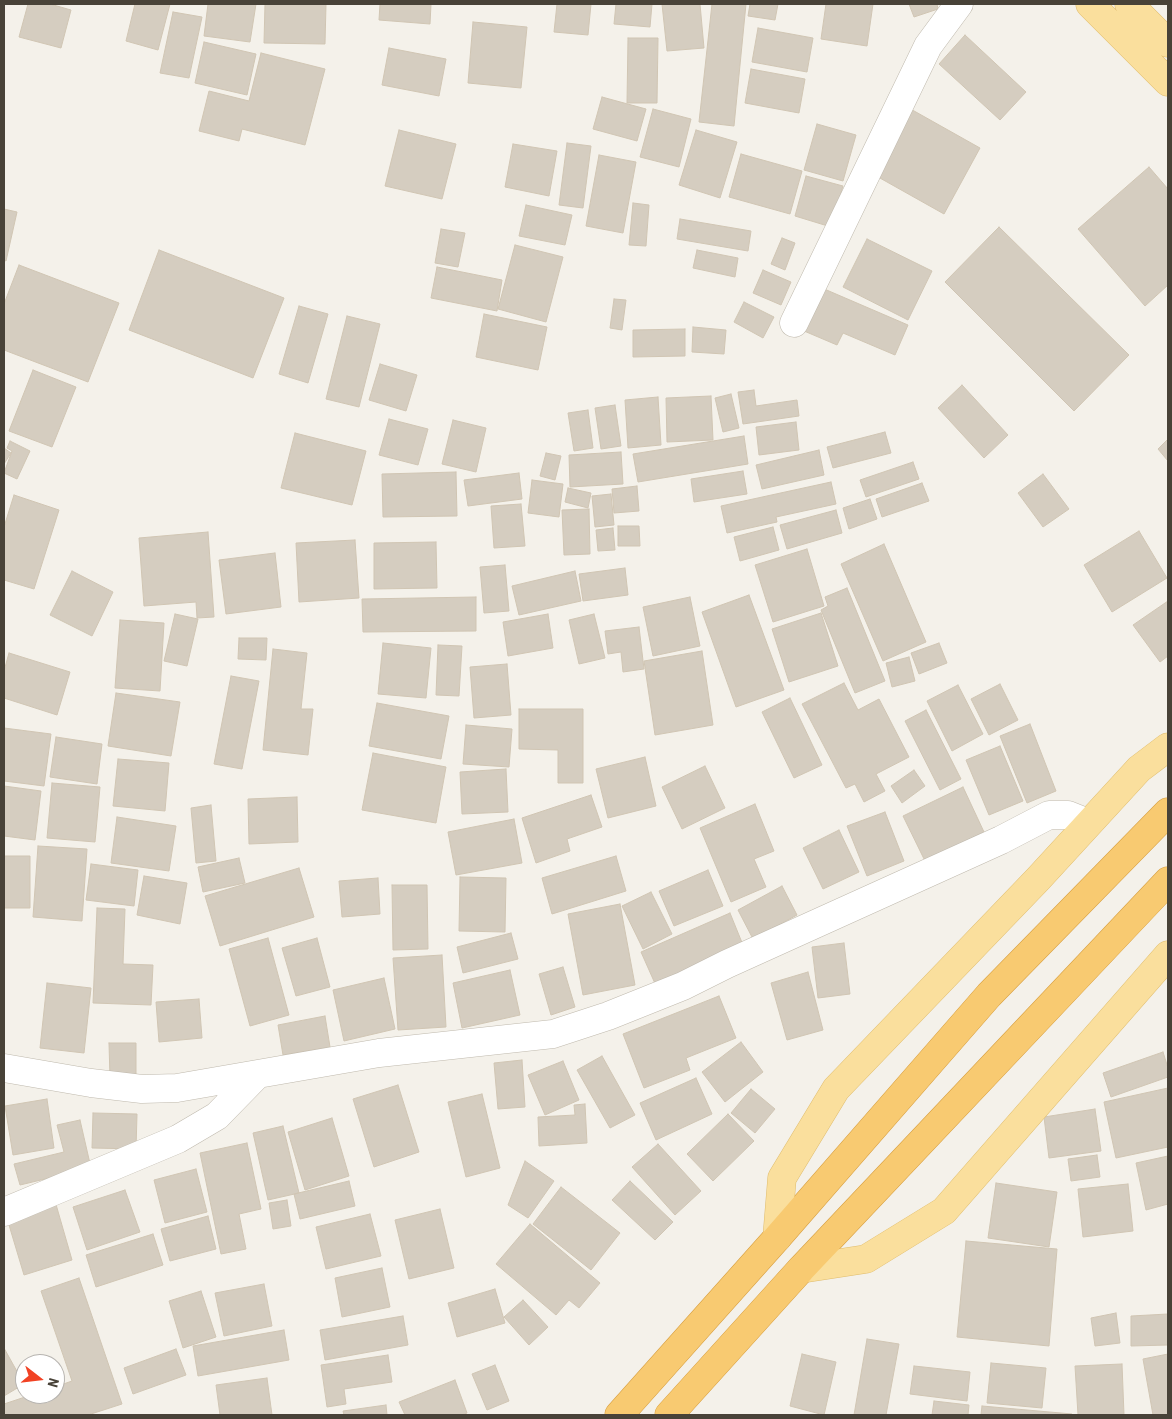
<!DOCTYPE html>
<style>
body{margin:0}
#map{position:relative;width:1172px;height:1419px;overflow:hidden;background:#f4f1ea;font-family:"Roboto Condensed",sans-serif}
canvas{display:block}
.frame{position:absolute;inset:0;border:5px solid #484238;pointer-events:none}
.north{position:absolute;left:15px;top:1354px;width:50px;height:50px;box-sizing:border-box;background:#fff;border:1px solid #b6b3af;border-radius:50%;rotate:106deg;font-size:14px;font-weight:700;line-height:20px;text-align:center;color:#484238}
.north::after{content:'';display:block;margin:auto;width:18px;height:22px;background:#f14224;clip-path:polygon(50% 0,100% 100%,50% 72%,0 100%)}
</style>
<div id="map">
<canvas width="1172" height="1419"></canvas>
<div class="frame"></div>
<div class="north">N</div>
</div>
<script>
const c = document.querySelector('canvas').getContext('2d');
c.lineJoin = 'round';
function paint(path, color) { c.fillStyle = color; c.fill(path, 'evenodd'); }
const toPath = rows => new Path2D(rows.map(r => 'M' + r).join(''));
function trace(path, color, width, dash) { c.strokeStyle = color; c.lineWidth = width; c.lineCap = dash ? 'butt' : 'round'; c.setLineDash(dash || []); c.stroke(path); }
const building = toPath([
 [28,4,50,4,71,10,61,48,19,37,28,4],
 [135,4,170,4,158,50,126,41,135,4],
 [208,4,256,4,250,42,204,36,208,4],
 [265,4,326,4,325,44,264,43,265,4],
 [380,4,431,4,430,24,379,20,380,4],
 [557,4,591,4,588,35,554,32,557,4],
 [616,4,652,4,650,27,614,24,616,4],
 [662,4,700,4,704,48,667,51,662,4],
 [712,4,746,4,734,126,699,122,712,4],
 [750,4,778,4,775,20,748,16,750,4],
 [826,4,873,4,867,46,821,39,826,4],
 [909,4,937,4,938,9,914,17,909,4],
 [173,12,202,17,189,78,160,73,173,12],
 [473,22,527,27,521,88,468,83,473,22],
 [758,28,813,38,807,72,752,62,758,28],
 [965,35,1026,92,1000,120,939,64,965,35],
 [628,38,658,38,657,103,627,103,628,38],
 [204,42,256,54,247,95,195,83,204,42],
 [389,48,446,59,439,96,382,85,389,48],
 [261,53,325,69,305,145,242,129,239,141,199,131,209,91,249,101,261,53],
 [751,69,805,79,799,113,745,103,751,69],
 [602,97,646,109,637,141,593,129,602,97],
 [907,107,980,148,944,214,871,173,907,107],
 [653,109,691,119,679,167,640,157,653,109],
 [817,124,856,135,843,181,804,170,817,124],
 [399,130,456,144,442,199,385,186,399,130],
 [696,130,737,142,720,198,679,185,696,130],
 [567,143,591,146,583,208,559,205,567,143],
 [513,144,557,151,549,196,505,187,513,144],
 [741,154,802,171,790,214,729,197,741,154],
 [599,155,636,162,623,233,586,226,599,155],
 [1149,167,1168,189,1168,285,1145,306,1078,229,1149,167],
 [806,176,843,186,831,227,795,216,806,176],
 [633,203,649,205,646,246,629,245,633,203],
 [526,205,572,215,565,245,519,236,526,205],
 [4,209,17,212,6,261,4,260,4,209],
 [680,219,751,231,748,251,677,239,680,219],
 [999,227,1129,355,1074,411,945,282,999,227],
 [441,229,465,233,458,267,435,263,441,229],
 [782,238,795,243,785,270,771,264,782,238],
 [867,239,932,271,908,320,843,287,867,239],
 [515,245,563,257,546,322,498,309,515,245],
 [159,250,284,298,253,378,129,330,159,250],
 [697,250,738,258,735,277,693,268,697,250],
 [19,265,119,303,88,382,4,350,4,304,19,265],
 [437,267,502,280,497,311,431,298,437,267],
 [763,270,791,282,781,305,753,293,763,270],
 [815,285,908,325,895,355,843,333,837,345,797,328,815,285],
 [614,299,626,300,622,330,610,328,614,299],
 [744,302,774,317,763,338,734,322,744,302],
 [299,306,328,314,308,383,279,374,299,306],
 [484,314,547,327,538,370,476,357,484,314],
 [347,316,380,324,359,407,326,399,347,316],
 [693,327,726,330,724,354,692,352,693,327],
 [685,329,685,356,633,357,633,330,685,329],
 [380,364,417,375,406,411,369,400,380,364],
 [33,370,76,387,52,447,9,431,33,370],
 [962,385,1008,435,984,458,938,408,962,385],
 [754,390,756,406,797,400,799,416,743,424,738,392,754,390],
 [731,394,739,428,723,432,715,398,731,394],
 [711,396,713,440,667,442,666,398,711,396],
 [658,397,661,445,628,448,625,400,658,397],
 [615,405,621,446,601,449,595,408,615,405],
 [588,410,593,448,574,451,568,413,588,410],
 [389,419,428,429,418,465,379,455,389,419],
 [453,420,486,428,476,472,442,464,453,420],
 [796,422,799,450,759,455,756,427,796,422],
 [885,432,891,453,833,468,827,447,885,432],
 [295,433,366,451,352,505,281,488,295,433],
 [744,436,748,464,638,482,633,454,744,436],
 [1168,439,1168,461,1158,449,1168,439],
 [10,441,30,451,17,479,4,473,12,451,7,448,10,441],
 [4,448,11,453,4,464,4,448],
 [819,450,824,475,762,489,756,465,819,450],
 [621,452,623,484,570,487,569,455,621,452],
 [546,453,561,456,555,480,540,476,546,453],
 [913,462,919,479,866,497,860,480,913,462],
 [743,471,747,494,694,502,691,479,743,471],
 [456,472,457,516,383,517,382,474,456,472],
 [519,473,522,499,468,506,464,480,519,473],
 [1043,474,1069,509,1043,527,1018,493,1043,474],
 [532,480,563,484,559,517,528,513,532,480],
 [831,482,836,504,776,517,777,522,727,533,721,506,831,482],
 [922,483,929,501,882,517,876,499,922,483],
 [637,486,639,511,614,513,612,489,637,486],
 [568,488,591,493,588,508,565,502,568,488],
 [611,494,614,525,595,527,592,496,611,494],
 [14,495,59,510,34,589,4,580,4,527,14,495],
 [870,499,877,519,849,529,843,508,870,499],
 [521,504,525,546,494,548,491,506,521,504],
 [589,509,590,554,564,555,562,510,589,509],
 [836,510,842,533,787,549,780,525,836,510],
 [618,526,639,526,640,546,618,546,618,526],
 [773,527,779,550,740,561,734,537,773,527],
 [613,528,615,550,598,551,596,530,613,528],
 [1139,531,1167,578,1112,612,1084,565,1139,531],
 [208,532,214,617,197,618,196,602,144,606,139,538,208,532],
 [355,540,359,598,299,602,296,543,355,540],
 [436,542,437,588,374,589,374,543,436,542],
 [884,544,926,642,883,661,841,564,884,544],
 [807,549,824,606,773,622,755,565,807,549],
 [275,553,281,607,226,614,219,560,275,553],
 [505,565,509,611,484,613,480,567,505,565],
 [625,568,628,595,583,601,579,574,625,568],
 [72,571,113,592,92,636,50,615,72,571],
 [575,571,581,601,519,615,512,586,575,571],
 [847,588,885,681,855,693,821,610,828,606,825,597,847,588],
 [749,595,784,690,736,707,702,612,749,595],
 [476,597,476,631,363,632,362,599,476,597],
 [690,597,700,646,653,656,643,607,690,597],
 [1168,601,1168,656,1160,662,1133,625,1168,601],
 [821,613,838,666,789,682,772,629,821,613],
 [175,614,198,619,187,666,164,661,175,614],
 [548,614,553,648,508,656,503,622,548,614],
 [594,614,605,658,579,664,569,620,594,614],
 [120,620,164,623,160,691,115,688,120,620],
 [639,627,644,669,623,672,621,652,608,654,605,631,639,627],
 [239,638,267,638,266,660,238,659,239,638],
 [383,643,431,648,426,698,378,694,383,643],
 [939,643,947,663,919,674,911,653,939,643],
 [438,645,462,646,459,696,436,695,438,645],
 [273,649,307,653,301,709,313,709,308,755,263,750,273,649],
 [702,651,713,725,655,735,644,661,702,651],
 [9,653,70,672,57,715,4,698,4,671,9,653],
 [909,657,915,681,892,687,886,663,909,657],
 [507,664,511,715,474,718,470,667,507,664],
 [231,676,259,681,242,769,214,764,231,676],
 [844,683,858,710,879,699,909,757,876,774,885,791,864,802,855,784,846,788,802,704,844,683],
 [1000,684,1018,720,989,735,971,699,1000,684],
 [958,685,983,734,952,751,927,701,958,685],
 [116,693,180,702,171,756,108,746,116,693],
 [790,698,822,765,794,778,762,712,790,698],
 [377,703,449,716,441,759,369,746,377,703],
 [519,709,583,709,583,783,558,783,558,750,519,749,519,709],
 [926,710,961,779,940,790,905,721,926,710],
 [1030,724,1056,791,1027,803,1000,736,1030,724],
 [466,725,512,729,509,767,463,764,466,725],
 [4,728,51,734,44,786,4,781,4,728],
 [56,737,102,744,97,784,50,777,56,737],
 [1000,746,1023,801,989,815,966,760,1000,746],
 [373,753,446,767,436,823,362,810,373,753],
 [645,757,656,806,608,818,596,769,645,757],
 [118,759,169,763,165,811,113,806,118,759],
 [705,766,725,808,682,829,662,787,705,766],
 [506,769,508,812,462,814,460,772,506,769],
 [914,770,925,786,902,803,891,786,914,770],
 [52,783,100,787,95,842,47,838,52,783],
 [4,786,41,791,35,840,4,836,4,786],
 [963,787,984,832,925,861,903,816,963,787],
 [591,795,602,827,567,839,570,851,536,863,522,818,591,795],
 [297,797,298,842,249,844,248,799,297,797],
 [755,804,774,851,754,859,766,887,731,902,700,828,755,804],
 [211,805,216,861,196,863,191,808,211,805],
 [885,812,904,861,867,876,847,826,885,812],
 [117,817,176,826,169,871,111,863,117,817],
 [514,819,522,863,456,875,448,832,514,819],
 [839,830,859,872,823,889,803,848,839,830],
 [38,846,87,849,82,921,33,917,38,846],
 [4,856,30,856,30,908,4,908,4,856],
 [616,856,626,891,552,914,542,878,616,856],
 [239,858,245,883,203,892,198,867,239,858],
 [91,864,138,870,134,906,86,900,91,864],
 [299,868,314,917,220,946,205,896,299,868],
 [708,870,723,906,674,926,659,891,708,870],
 [144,876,187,883,180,924,137,915,144,876],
 [460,877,506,878,505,932,459,931,460,877],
 [378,878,380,914,342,917,339,881,378,878],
 [392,885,427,885,428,949,393,950,392,885],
 [782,886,797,915,753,939,738,910,782,886],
 [651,892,672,934,643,949,622,906,651,892],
 [620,904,635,985,583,995,568,914,620,904],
 [97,908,125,909,123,964,153,965,151,1005,93,1003,97,908],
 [730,913,745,950,657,988,641,952,730,913],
 [511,933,518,959,463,973,457,947,511,933],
 [268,938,289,1015,250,1026,229,949,268,938],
 [317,938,330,987,296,996,282,948,317,938],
 [844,943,850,994,818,998,812,947,844,943],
 [442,955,446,1027,398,1030,393,958,442,955],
 [563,967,575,1007,551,1015,539,974,563,967],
 [510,970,520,1015,462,1028,453,983,510,970],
 [808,972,823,1030,787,1040,771,983,808,972],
 [384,978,395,1029,344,1041,333,990,384,978],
 [47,983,91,988,84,1053,40,1048,47,983],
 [719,996,736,1038,686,1058,690,1070,644,1088,623,1034,719,996],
 [199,999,202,1038,159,1042,156,1002,199,999],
 [325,1016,330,1047,283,1055,278,1025,325,1016],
 [741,1042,763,1072,725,1102,702,1072,741,1042],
 [109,1043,136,1043,136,1078,110,1078,109,1043],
 [1163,1052,1168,1068,1168,1077,1111,1097,1103,1073,1163,1052],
 [602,1056,635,1115,610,1128,577,1070,602,1056],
 [522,1060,525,1107,498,1109,494,1063,522,1060],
 [563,1061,579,1100,545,1115,528,1075,563,1061],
 [696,1078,712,1114,656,1140,640,1103,696,1078],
 [398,1085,419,1152,374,1167,353,1099,398,1085],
 [1168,1088,1168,1147,1116,1158,1104,1102,1168,1088],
 [751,1089,775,1109,755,1133,731,1113,751,1089],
 [482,1094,500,1168,466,1177,448,1102,482,1094],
 [47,1099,54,1148,13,1155,5,1106,47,1099],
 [585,1104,587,1143,539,1146,538,1117,575,1115,574,1105,585,1104],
 [1095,1109,1101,1151,1049,1158,1044,1117,1095,1109],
 [93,1113,137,1114,136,1149,92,1148,93,1113],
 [728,1114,754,1141,713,1181,687,1154,728,1114],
 [332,1118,349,1176,305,1190,288,1132,332,1118],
 [80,1120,91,1168,20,1185,14,1164,64,1152,57,1125,80,1120],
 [283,1126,299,1193,268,1200,253,1133,283,1126],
 [247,1143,261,1209,239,1214,246,1249,221,1254,200,1153,247,1143],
 [658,1144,701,1191,675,1215,632,1167,658,1144],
 [1097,1155,1100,1177,1071,1181,1068,1159,1097,1155],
 [1168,1156,1168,1204,1146,1210,1136,1163,1168,1156],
 [525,1161,554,1181,528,1218,508,1205,525,1161],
 [196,1169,207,1212,165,1223,154,1180,196,1169],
 [349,1181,355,1206,300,1219,294,1194,349,1181],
 [630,1181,673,1222,655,1240,612,1200,630,1181],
 [996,1183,1057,1192,1049,1247,988,1238,996,1183],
 [1128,1184,1133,1231,1083,1237,1078,1189,1128,1184],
 [561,1187,620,1233,591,1270,533,1224,561,1187],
 [125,1190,140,1232,87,1250,73,1207,125,1190],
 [287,1200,291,1226,273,1229,269,1203,287,1200],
 [55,1201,72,1260,24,1275,6,1215,55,1201],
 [440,1209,454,1268,409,1279,395,1220,440,1209],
 [370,1214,381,1256,326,1269,316,1227,370,1214],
 [208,1216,216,1249,170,1261,161,1229,208,1216],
 [530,1224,600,1283,579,1308,569,1300,556,1315,496,1264,530,1224],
 [153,1234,163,1265,96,1287,86,1255,153,1234],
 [966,1241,1057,1249,1049,1346,957,1337,966,1241],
 [382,1268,390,1307,342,1317,335,1278,382,1268],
 [79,1278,122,1404,88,1415,4,1415,4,1404,34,1394,55,1394,55,1387,72,1381,41,1291,79,1278],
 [264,1284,272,1326,224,1336,215,1293,264,1284],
 [495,1289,505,1323,457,1337,448,1303,495,1289],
 [201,1291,216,1337,183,1348,169,1301,201,1291],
 [523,1300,548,1327,529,1345,504,1317,523,1300],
 [1116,1313,1120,1343,1095,1346,1091,1318,1116,1313],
 [1168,1314,1168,1345,1131,1346,1131,1316,1168,1314],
 [403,1316,408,1345,325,1360,320,1330,403,1316],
 [284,1330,289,1360,198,1376,193,1346,284,1330],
 [867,1339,899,1344,886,1415,854,1415,867,1339],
 [4,1348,24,1384,4,1396,4,1348],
 [176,1349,186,1375,133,1394,124,1368,176,1349],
 [802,1354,836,1362,824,1415,790,1406,802,1354],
 [1168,1354,1168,1415,1153,1415,1143,1359,1168,1354],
 [388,1355,392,1382,344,1389,346,1404,327,1407,321,1365,388,1355],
 [991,1363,1046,1368,1042,1408,987,1403,991,1363],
 [1122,1364,1124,1415,1078,1415,1075,1366,1122,1364],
 [495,1365,509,1401,487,1410,472,1374,495,1365],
 [914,1366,970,1372,967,1401,910,1394,914,1366],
 [267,1378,272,1415,220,1415,216,1385,267,1378],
 [455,1380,467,1413,462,1415,405,1415,399,1402,455,1380],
 [934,1401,969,1405,968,1415,932,1415,934,1401],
 [386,1405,387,1415,344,1415,343,1411,386,1405],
 [982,1406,1072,1414,1072,1415,981,1415,982,1406]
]);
const street = toPath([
 [794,323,928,46,959,4],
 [4,1068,91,1083,142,1089,177,1088,379,1053,553,1034,608,1016,683,986,727,964,1001,840,1049,815,1068,815,1088,823],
 [4,1212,178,1139,217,1116,256,1076]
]);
const primary = toPath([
 [1090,4,1168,82],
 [1129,4,1168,43],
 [777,1238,782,1178,836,1089,1038,879,1139,769,1168,747],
 [801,1269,866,1259,944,1211,1168,955]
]);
const highway = toPath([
 [619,1415,777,1238,989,995,1168,812],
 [669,1415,801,1269,1168,881]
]);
paint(building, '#d5cdc0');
trace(building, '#d0c5b3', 1);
trace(street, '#bfb9ad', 29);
trace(primary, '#dfbc6d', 29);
trace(highway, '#d79f41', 29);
trace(street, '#fff', 28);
trace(primary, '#fadf9d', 28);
trace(highway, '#f8ca71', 28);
</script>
